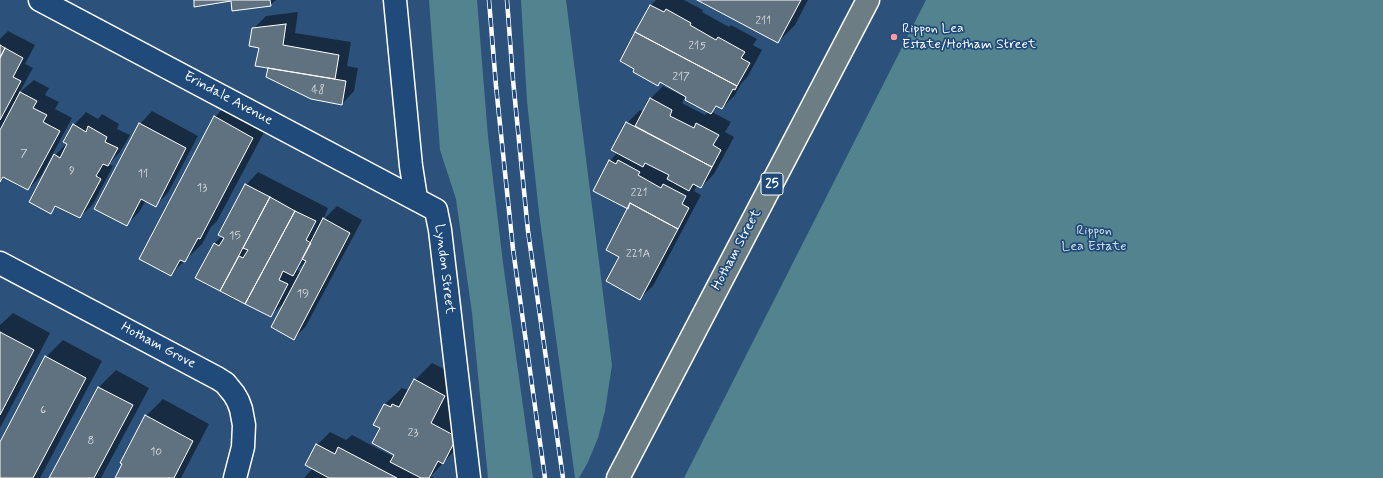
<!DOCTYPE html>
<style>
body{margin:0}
canvas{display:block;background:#2c527b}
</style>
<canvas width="1383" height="478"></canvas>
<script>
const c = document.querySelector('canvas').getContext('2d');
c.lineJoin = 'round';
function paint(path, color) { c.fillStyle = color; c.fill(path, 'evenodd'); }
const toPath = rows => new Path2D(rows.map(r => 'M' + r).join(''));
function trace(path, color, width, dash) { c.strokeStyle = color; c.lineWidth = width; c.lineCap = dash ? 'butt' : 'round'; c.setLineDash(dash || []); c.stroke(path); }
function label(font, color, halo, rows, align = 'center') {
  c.font = font + ' Mynerve,sans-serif'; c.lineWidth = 3.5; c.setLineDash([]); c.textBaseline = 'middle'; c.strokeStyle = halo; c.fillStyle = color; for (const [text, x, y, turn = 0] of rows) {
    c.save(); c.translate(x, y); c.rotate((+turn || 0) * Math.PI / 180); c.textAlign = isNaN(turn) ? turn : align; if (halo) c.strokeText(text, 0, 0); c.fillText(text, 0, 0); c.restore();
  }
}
const green = toPath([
 [429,0,477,0,488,137,503,263,533,478,488,478,472,313,456,199,440,150],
 [521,0,566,0,612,365,605,411,598,438,588,462,579,478,575,478,539,213,527,101],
 [926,0,1383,0,1383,478,684,478]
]);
const shadow = toPath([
 [195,0,276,0,270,5,232,0],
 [656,0,684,0,703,10,702,12,729,27,731,25,757,39,753,45,762,50,748,76,741,84,735,95,722,108,718,106,712,112,731,122,725,132,734,137,714,174,701,187,697,185,694,191,701,195,653,286,640,298,620,257,629,208,610,161,618,152,627,123,640,110,644,112,650,99,663,86,685,97,682,103,705,115,709,112,688,96,661,82,658,84,636,68,621,61,651,5],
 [699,0,808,0,795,25,778,42],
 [298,12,295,33,351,42,347,66,358,68,354,91,342,104,269,67,253,29,266,16],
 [8,31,35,45,25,64,33,68,19,93,34,80,49,88,45,95,59,102,55,109,72,118,41,176,28,189,5,177,0,182,0,39],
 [231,100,270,121,217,221,211,227,202,244,170,275,215,117],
 [152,111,198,136,168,193,156,205,146,200,139,212,126,225,140,124],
 [86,112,98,119,102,114,119,124,117,129,130,135,120,152,109,164,113,166,93,204,80,217,57,206,51,212,55,155,67,143,74,125],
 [258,172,328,208,323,220,337,206,362,220,306,326,294,339,285,302,270,316,197,277,214,244,222,236,246,185],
 [307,260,301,272,297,270],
 [13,313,50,333,0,428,0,325],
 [63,340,102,361,40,478,0,478,0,444,46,357],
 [432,363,462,378,447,406,473,420,459,446,431,476,434,478,304,478,313,468,317,445,330,432,346,440,352,435,394,457,395,455,381,428,385,404,402,388,408,390,415,380],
 [116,370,149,388,101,478,50,478,99,387],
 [163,399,209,424,181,478,116,478,146,416]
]);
const building = toPath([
 [194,0,270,0,271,6,232,11,231,1,194,7,194,0],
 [697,0,801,0,778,43,697,0],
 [650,5,664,12,666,9,691,23,690,25,716,40,718,37,745,52,741,58,750,63,737,86,635,32,650,5],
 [286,24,283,45,339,55,335,79,255,66,259,48,249,46,252,28,286,24],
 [635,32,737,86,735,90,733,89,722,109,716,106,711,114,685,100,686,97,660,82,658,86,633,72,634,69,620,61,635,32],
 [0,45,5,48,0,58,0,45],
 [5,48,23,58,13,77,21,81,0,120,0,58,5,48],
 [268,68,346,81,342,105,311,99,266,77,268,68],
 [20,92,37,101,33,108,47,115,43,122,60,131,28,190,3,177,0,182,0,130,20,92],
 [650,98,672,110,670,116,694,128,696,123,719,135,713,145,721,150,712,167,635,126,650,98],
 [214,116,253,138,200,239,198,238,185,262,180,260,171,276,139,259,214,116],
 [626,122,712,167,701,188,693,184,689,191,667,179,669,175,645,163,643,167,611,150,626,122],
 [139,123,186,148,156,207,141,199,127,226,94,209,139,123],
 [73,124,86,132,88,126,107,137,105,142,118,148,108,166,103,164,96,176,101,179,80,218,55,206,51,214,29,202,54,154,60,158,67,144,63,142,73,124],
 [609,160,616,164,618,160,640,172,638,175,661,188,663,184,686,196,682,204,689,208,678,229,630,203,628,209,593,191,609,160],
 [245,184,270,197,220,291,195,278,214,243,219,246,224,238,218,235,245,184],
 [270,197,295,211,245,304,220,291,239,256,243,258,248,250,243,248,270,197],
 [630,203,678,229,640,300,606,281,619,257,606,250,630,203],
 [295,211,316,221,306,240,311,243,293,276,283,271,279,280,288,284,271,317,245,304,295,211],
 [323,218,350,233,294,340,271,327,306,261,302,259,323,218],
 [0,332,34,350,0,415,0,332],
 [45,356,86,378,33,478,0,478,0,442,45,356],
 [414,379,445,396,431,423,457,437,443,464,438,461,429,478,421,478,390,462,394,455,372,443,380,428,373,425,384,404,391,407,392,404,399,407,414,379],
 [98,387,133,405,94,478,49,478,98,387],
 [145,415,193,441,174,478,115,478,122,464,120,463,145,415],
 [316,444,335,454,338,447,397,478,329,478,305,465,316,444]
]);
const minor = toPath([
 [40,0,436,210,440,230,469,478],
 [395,0,411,166,416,198],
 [0,263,217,378,225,383,234,394,238,401,241,409,244,425,243,447,235,478]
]);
const major = toPath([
 [618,478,868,0]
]);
const rail = toPath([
 [489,0,496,86,513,249,545,478],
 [507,0,513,80,528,231,563,478]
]);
const markers = [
 [894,37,4,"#ff9aa2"]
];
const numberNames = [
 ["211",763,21],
 ["215",697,46],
 ["217",681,77],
 ["48",318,90],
 ["7",24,154],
 ["9",72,171],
 ["11",143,174],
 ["13",202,188],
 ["221",639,193],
 ["15",235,236],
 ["221A",638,254],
 ["19",303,294],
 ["6",43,410],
 ["23",413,433],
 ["8",91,441],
 ["10",156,452]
];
const shields = [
 [772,184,22]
];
const shieldNames = [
 ["25",772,184]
];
const poiNames = [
 ["Rippon Lea",902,29],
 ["Estate/Hotham Street",902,45]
];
const streetNames = [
 ["Erindale Avenue",228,99,28],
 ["Hotham Street",737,250,-62],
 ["Lyndon Street",444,269,83],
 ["Hotham Grove",158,346,28]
];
const parkNames = [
 ["Rippon",1094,231],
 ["Lea Estate",1094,247]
];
paint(green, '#52838f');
paint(shadow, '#0007');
paint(building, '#607280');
trace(building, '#fff', 1);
trace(minor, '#fff', 25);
trace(major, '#fff', 25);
trace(minor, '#1f4a7a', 22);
trace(major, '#6c7e84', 22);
trace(rail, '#fff', 4.5);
trace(rail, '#1f4a7a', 3, [9]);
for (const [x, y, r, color] of markers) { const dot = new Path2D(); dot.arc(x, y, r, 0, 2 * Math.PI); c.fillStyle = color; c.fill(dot); trace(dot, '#1f4a7a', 1.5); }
label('12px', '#d7dcdf', null, numberNames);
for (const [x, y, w] of shields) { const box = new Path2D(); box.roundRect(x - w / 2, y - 11, w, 22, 3); c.fillStyle = '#1f4a7a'; c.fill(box); trace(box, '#fff', 1); }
label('bold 13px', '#fff', null, shieldNames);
label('14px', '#fff', '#1f4a7a', poiNames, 'left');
label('14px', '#fff', '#1f4a7a', streetNames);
label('14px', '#d4e0e3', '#1f4a7a', parkNames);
</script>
